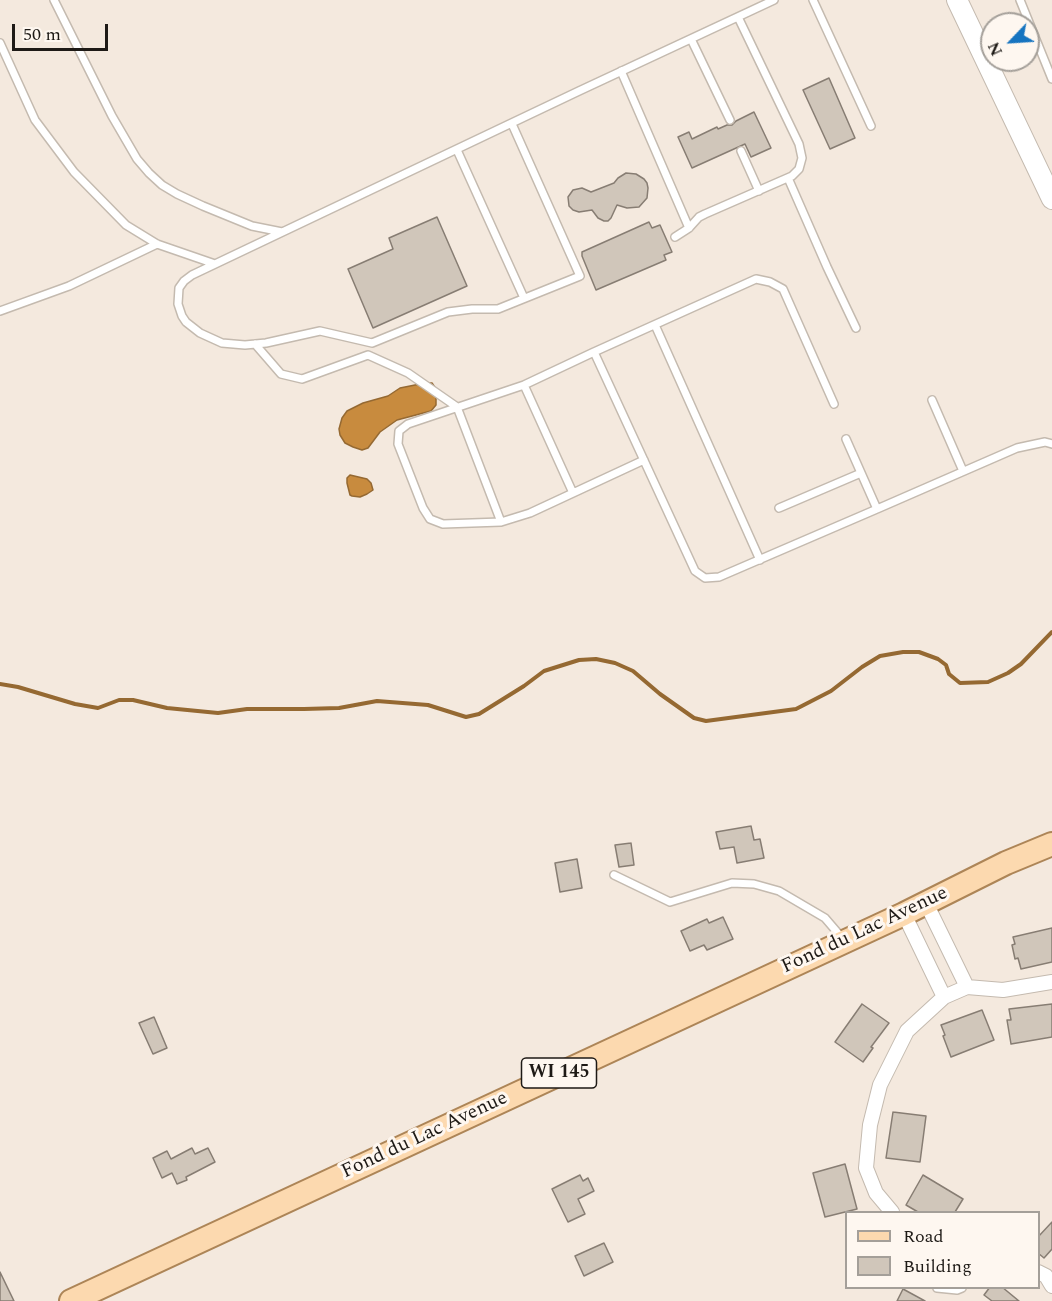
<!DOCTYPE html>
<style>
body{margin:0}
#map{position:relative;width:1052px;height:1301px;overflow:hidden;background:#f4e9de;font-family:Spectral,serif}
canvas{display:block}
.legend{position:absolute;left:845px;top:1211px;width:195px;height:78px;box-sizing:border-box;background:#fef7f0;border:2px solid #a49f99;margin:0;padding:8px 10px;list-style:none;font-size:18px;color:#1e1a16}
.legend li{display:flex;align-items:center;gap:12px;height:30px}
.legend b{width:30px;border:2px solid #a49f99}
.north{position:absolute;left:980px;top:12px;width:60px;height:60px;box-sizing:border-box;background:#fef7f0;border:2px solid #a49f99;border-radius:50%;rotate:245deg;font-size:16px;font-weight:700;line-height:24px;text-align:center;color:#1e1a16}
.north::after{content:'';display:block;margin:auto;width:21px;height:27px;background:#1674c0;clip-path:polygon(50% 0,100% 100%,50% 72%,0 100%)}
.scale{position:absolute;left:12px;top:24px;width:96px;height:27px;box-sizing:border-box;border:3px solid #1e1a16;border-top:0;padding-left:8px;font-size:18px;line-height:21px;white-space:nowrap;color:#1e1a16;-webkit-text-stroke:4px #fef7f0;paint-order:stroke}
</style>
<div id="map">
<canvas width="1052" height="1301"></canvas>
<ul class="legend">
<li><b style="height:8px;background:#fcd9af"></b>Road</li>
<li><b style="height:16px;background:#d0c6ba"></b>Building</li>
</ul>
<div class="north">N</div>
<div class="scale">50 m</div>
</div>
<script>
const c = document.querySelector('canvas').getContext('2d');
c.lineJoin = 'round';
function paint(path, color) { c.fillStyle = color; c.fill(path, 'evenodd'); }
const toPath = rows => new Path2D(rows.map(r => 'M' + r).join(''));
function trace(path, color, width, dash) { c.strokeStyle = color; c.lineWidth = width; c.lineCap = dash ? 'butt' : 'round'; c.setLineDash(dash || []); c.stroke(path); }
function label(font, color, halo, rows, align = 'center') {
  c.font = font + ' Spectral,serif'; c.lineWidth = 6; c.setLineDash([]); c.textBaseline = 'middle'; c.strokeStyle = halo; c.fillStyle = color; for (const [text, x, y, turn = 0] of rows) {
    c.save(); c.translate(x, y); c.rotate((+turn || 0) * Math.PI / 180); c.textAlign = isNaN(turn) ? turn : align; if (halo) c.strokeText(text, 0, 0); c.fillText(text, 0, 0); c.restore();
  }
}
const water = toPath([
 [425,383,432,383,436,389,436,405,431,411,397,420,380,432,368,448,362,450,353,447,345,443,340,435,339,429,342,418,347,411,363,403,388,396,400,388,425,383],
 [350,475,367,479,371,483,373,490,367,494,360,497,352,496,350,495,347,483,347,478,350,475]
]);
const stream = toPath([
 [0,684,18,687,75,704,98,708,119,700,133,700,167,708,218,713,247,709,304,709,339,708,377,701,428,705,466,717,479,714,524,686,544,671,579,660,596,659,615,663,633,671,660,694,694,718,706,721,796,709,831,691,862,667,880,656,903,652,919,652,938,659,946,665,949,674,960,683,988,682,1008,673,1021,664,1052,632]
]);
const building = toPath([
 [829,78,855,138,830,149,803,90,829,78],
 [754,112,771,148,751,157,745,144,692,168,678,137,689,132,692,139,717,127,718,129,727,125,732,125,736,121,754,112],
 [626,173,636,174,644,179,647,183,648,188,647,198,639,207,627,208,617,205,611,218,608,221,604,221,598,218,592,210,579,212,573,210,569,206,568,197,573,190,582,188,591,192,614,183,618,178,626,173],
 [437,217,467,286,373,328,348,269,393,249,389,238,437,217],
 [649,222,652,228,660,225,672,252,664,255,666,260,596,290,582,256,582,252,649,222],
 [751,826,754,840,760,839,764,858,737,863,734,847,720,849,716,832,751,826],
 [631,843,634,865,619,867,615,845,631,843],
 [577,859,582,888,560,892,555,863,577,859],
 [723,917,733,939,707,950,704,945,690,951,681,931,707,919,709,923,723,917],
 [1052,928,1052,962,1021,969,1018,958,1015,959,1012,945,1015,944,1013,937,1052,928],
 [862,1004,889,1023,871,1047,873,1048,863,1062,835,1042,862,1004],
 [1052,1004,1052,1037,1011,1044,1007,1020,1011,1020,1009,1009,1052,1004],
 [982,1010,994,1040,951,1057,943,1036,945,1035,941,1025,982,1010],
 [154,1017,167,1048,153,1054,139,1023,154,1017],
 [893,1112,926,1116,920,1162,886,1158,893,1112],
 [192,1148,195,1154,208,1148,215,1162,186,1177,187,1180,177,1184,172,1173,162,1178,153,1158,167,1151,171,1159,192,1148],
 [845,1164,857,1209,825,1217,813,1173,845,1164],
 [580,1175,583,1181,588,1178,594,1191,578,1199,585,1214,568,1222,552,1189,580,1175],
 [923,1175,963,1199,955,1212,918,1212,906,1205,923,1175],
 [1052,1222,1052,1249,1044,1258,1038,1253,1038,1237,1052,1222],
 [604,1243,613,1262,584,1276,575,1256,604,1243],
 [0,1272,14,1301,0,1301,0,1272],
 [990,1287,1002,1287,1019,1301,992,1301,984,1295,990,1287],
 [903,1289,925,1301,897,1301,903,1289]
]);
const lane = toPath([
 [54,0,112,116,137,159,149,173,162,185,177,194,203,206,252,226,282,232],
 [813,0,871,126],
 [1020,0,1052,79],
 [691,39,730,120],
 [0,43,35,120,74,172,126,225,157,244,215,264],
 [621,71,689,228],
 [512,124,580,276,498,309,472,309,448,312,372,343,320,331,266,343,245,345,222,343,200,333,186,322,182,316,178,304,179,288,184,281,192,275,579,91,774,0],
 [457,150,524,298],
 [741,151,759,191],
 [788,178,827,267,856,328],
 [675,237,689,228,699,217,705,214,792,176,799,169,802,158,799,144,738,17],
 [0,311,69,286,157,244],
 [655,325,760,560],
 [255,344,281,374,302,379,368,355,408,373,457,407,501,522],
 [594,352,524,385,408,424,399,431,398,444,423,508,430,519,443,524,501,522,530,513,644,460],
 [524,385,573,493],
 [932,400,963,471],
 [834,404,783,289,770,282,756,279,594,352,695,571,705,578,719,577,877,509],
 [846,439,877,509,1017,448,1045,442,1052,444],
 [779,508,861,473],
 [614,875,670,902,732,883,754,884,779,891,825,918,843,939],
 [937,1288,957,1290,962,1288]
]);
const street = toPath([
 [926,903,967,987],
 [904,914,944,997],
 [892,1212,876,1193,866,1168,870,1125,880,1085,907,1031,944,997,967,987,1003,990,1052,982],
 [1038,1272,1046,1276,1052,1286]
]);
const secondary = toPath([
 [957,0,1052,199]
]);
const primary = toPath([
 [71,1301,904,914,1006,863,1052,844]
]);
const shields = [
 [559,1073,75]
];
const shieldNames = [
 ["WI 145",559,1073]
];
const streetNames = [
 ["Fond du Lac Avenue",865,931,-25],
 ["Fond du Lac Avenue",425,1136,-25]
];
paint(water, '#c88b3e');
trace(water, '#956932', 1.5);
trace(stream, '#956932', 4);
paint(building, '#d0c6ba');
trace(building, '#877d73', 1.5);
trace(lane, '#c4baaf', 10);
trace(street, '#c4baaf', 16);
trace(secondary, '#c4baaf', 22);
trace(primary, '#ad8557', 26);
trace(lane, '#fff', 7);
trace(street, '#fff', 14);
trace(secondary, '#fff', 20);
trace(primary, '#fcd9af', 22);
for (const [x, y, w] of shields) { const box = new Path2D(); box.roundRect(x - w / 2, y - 15, w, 30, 4.5); c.fillStyle = '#fef7f0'; c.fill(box); trace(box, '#1e1a16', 1.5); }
label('bold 18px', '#1e1a16', null, shieldNames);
label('20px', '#1e1a16', '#fef7f0', streetNames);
</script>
